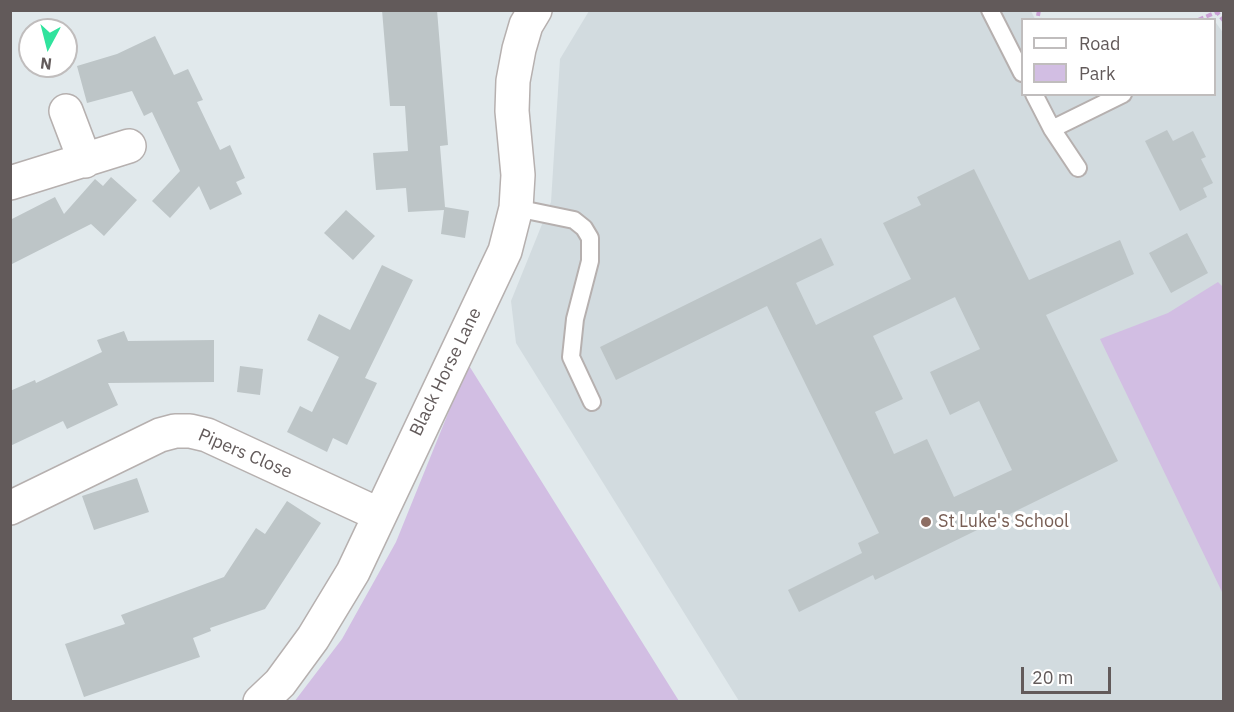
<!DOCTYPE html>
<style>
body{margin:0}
#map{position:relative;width:1234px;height:712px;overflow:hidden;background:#e1e9ec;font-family:"IBM Plex Sans",sans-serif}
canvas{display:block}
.frame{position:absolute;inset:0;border:12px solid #625a5a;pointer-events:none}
.legend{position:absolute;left:1021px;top:18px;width:195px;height:78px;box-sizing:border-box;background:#fff;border:2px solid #c0bdbd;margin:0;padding:8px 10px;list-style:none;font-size:18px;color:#625a5a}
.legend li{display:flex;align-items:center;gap:12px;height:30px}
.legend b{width:30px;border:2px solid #c0bdbd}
.north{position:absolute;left:18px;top:18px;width:60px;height:60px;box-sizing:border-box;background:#fff;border:2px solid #c0bdbd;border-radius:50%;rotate:187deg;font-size:16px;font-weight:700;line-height:24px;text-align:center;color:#625a5a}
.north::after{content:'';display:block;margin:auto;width:21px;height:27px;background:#30e39d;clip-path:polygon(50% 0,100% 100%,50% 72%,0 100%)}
.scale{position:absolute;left:1021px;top:667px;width:90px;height:27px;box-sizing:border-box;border:3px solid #625a5a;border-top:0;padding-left:8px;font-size:18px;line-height:21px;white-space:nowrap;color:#625a5a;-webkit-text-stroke:4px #fff;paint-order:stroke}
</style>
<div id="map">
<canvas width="1234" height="712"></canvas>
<div class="frame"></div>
<ul class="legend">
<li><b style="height:8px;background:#fff"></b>Road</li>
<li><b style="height:16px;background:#d2bee3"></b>Park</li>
</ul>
<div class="north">N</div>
<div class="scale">20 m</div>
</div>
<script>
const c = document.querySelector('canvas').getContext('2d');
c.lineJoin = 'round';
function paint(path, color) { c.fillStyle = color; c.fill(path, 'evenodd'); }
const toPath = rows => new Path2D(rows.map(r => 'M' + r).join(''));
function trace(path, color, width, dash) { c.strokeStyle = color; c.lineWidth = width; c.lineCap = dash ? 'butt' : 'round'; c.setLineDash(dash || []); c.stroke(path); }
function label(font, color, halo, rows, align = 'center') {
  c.font = font + ' "IBM Plex Sans",sans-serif'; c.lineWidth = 6; c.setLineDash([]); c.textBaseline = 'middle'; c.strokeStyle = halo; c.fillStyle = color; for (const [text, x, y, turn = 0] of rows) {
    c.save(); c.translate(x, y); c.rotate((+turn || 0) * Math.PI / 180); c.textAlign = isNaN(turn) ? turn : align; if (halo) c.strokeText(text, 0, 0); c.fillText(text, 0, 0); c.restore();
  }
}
const education = toPath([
 [589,11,1031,11,1035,19,1022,20,1022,94,1214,94,1214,20,1224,34,1223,701,739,701,516,343,511,301,551,202,560,59]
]);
const green = toPath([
 [1218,282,1224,288,1223,594,1100,339,1168,313],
 [468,364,679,701,294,702,342,639,396,542]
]);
const building = toPath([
 [382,10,437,10,448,145,440,146,445,207,469,211,465,238,441,234,444,210,408,212,406,188,376,190,373,153,408,151,405,106,390,106],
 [155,36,174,75,188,69,203,100,197,102,220,150,230,145,245,178,236,182,242,194,210,210,199,186,170,218,152,201,180,171,152,112,144,116,132,91,87,103,77,66,117,54],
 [1167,130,1173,141,1193,131,1206,157,1201,159,1213,183,1203,188,1207,197,1180,211,1145,141],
 [974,169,1029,280,1120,240,1134,274,1046,315,1118,461,875,580,873,575,799,612,788,590,862,553,858,543,879,533,767,306,616,380,600,347,821,238,834,265,796,283,816,325,911,279,883,223,921,205,917,197],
 [955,297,980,349,930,372,950,415,979,401,1012,470,954,497,927,439,894,454,875,412,903,399,873,336],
 [111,177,137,200,104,236,91,224,10,265,10,220,55,197,64,214,95,179,103,186],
 [346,210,375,236,353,260,324,233],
 [1187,233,1208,273,1171,293,1149,253],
 [382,265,413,280,365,378,377,383,347,445,333,438,327,452,287,432,300,406,312,412,339,357,307,340,319,314,350,330],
 [124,331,128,341,214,340,214,382,108,383,118,405,67,429,63,421,10,446,10,391,35,380,36,383,102,352,97,340],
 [240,366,263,369,260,395,237,392],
 [137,478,149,512,94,530,82,496],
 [287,501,321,523,265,609,210,628,211,631,193,638,200,657,84,697,65,644,125,624,121,615,224,577,256,528,265,534]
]);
const path = toPath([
 [1039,10,1038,16,1040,20],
 [1198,20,1217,12,1224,21]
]);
const lane = toPath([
 [990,10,1022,73],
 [1034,94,1052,129,1078,168],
 [1052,129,1123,94],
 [516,208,574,220,584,228,590,238,590,261,575,319,571,357,592,402]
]);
const street = toPath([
 [66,111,85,161],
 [10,183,129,146],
 [10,508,160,435,175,431,190,431,207,435,380,515],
 [260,702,280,683,313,638,353,572,505,251,516,208,518,175,512,111,513,81,519,49,526,25,535,10]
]);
const markers = [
 [926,522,6,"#8d6e63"]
];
const streetNames = [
 ["Black Horse Lane",446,372,-64],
 ["Pipers Close",245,454,23]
];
const educationNames = [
 ["St Luke's School",938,522]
];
paint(education, '#d2dbdf');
paint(green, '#d2bee3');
paint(building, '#bdc5c7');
trace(lane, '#b6b0af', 20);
trace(street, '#b6b0af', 36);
trace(path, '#caa1d5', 4, [6, 3]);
trace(lane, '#fff', 16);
trace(street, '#fff', 33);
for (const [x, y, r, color] of markers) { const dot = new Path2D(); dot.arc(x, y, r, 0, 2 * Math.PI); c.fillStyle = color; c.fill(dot); trace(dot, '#fff', 2); }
label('18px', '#625a5a', '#fff', streetNames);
label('18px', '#785e54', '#fff', educationNames, 'left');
</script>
